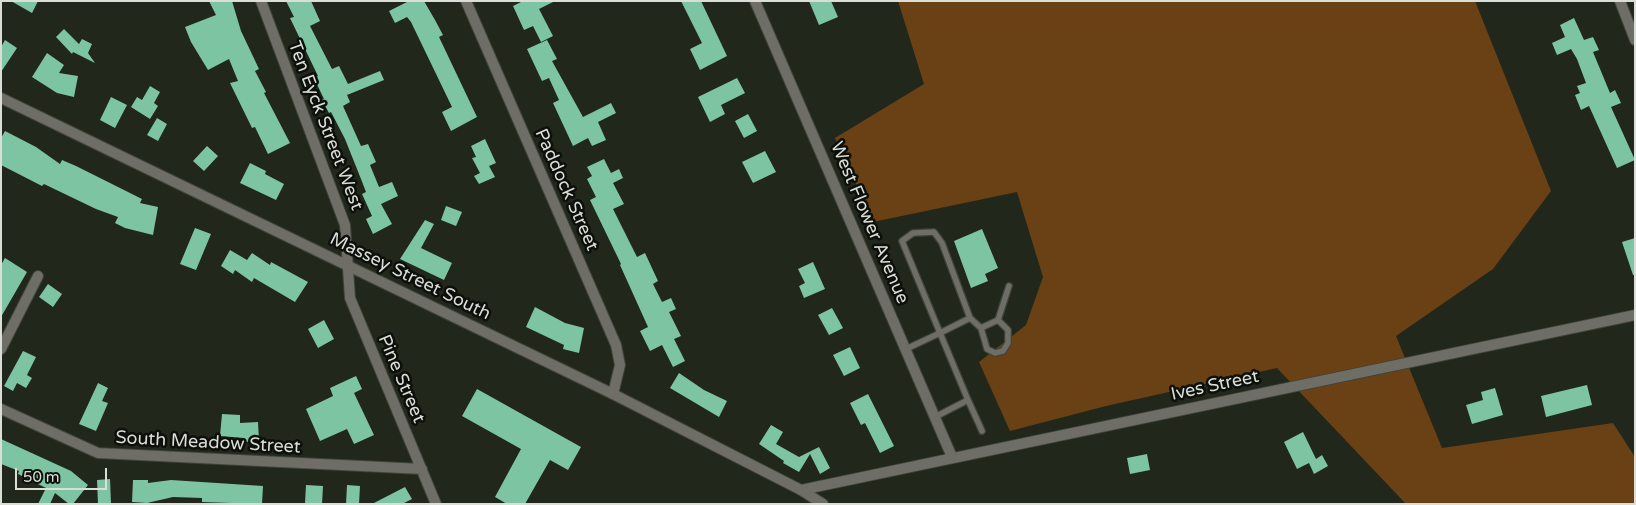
<!DOCTYPE html>
<style>
body{margin:0}
#map{position:relative;width:1636px;height:505px;overflow:hidden;background:#21271b;font-family:"Varela Round",sans-serif}
canvas{display:block}
.frame{position:absolute;inset:0;border:2px solid #daded6;pointer-events:none}
.scale{position:absolute;left:15px;top:468px;width:92px;height:22px;box-sizing:border-box;border:2px solid #daded6;border-top:0;padding-left:6px;font-size:15px;line-height:18px;white-space:nowrap;color:#daded6;-webkit-text-stroke:4px #0c0f0a;paint-order:stroke}
</style>
<div id="map">
<canvas width="1636" height="505"></canvas>
<div class="frame"></div>
<div class="scale">50 m</div>
</div>
<script>
const c = document.querySelector('canvas').getContext('2d');
c.lineJoin = 'round';
function paint(path, color) { c.fillStyle = color; c.fill(path, 'evenodd'); }
const toPath = rows => new Path2D(rows.map(r => 'M' + r).join(''));
function trace(path, color, width, dash) { c.strokeStyle = color; c.lineWidth = width; c.lineCap = dash ? 'butt' : 'round'; c.setLineDash(dash || []); c.stroke(path); }
function label(font, color, halo, rows, align = 'center') {
  c.font = font + ' "Varela Round",sans-serif'; c.lineWidth = 5; c.setLineDash([]); c.textBaseline = 'middle'; c.strokeStyle = halo; c.fillStyle = color; for (const [text, x, y, turn = 0] of rows) {
    c.save(); c.translate(x, y); c.rotate((+turn || 0) * Math.PI / 180); c.textAlign = isNaN(turn) ? turn : align; if (halo) c.strokeText(text, 0, 0); c.fillText(text, 0, 0); c.restore();
  }
}
const green = toPath([
 [898,1,1475,1,1551,191,1493,269,1396,336,1442,448,1613,423,1635,457,1635,504,1406,504,1277,368,1106,406,1010,431,979,362,1026,325,1043,277,1017,192,873,222,835,138,924,84]
]);
const building = toPath([
 [11,1,38,1,32,13],
 [209,1,232,1,241,31,259,69,255,71,266,92,264,93,290,143,268,154,255,127,252,128,230,83,238,81,229,59,208,70,191,42,185,27,216,15],
 [286,1,311,1,320,21,310,26,332,69,339,66,348,84,380,71,384,80,347,95,350,102,343,106,361,146,368,144,376,162,370,165,379,187,392,182,398,196,381,204,392,224,373,234,366,219,372,216,362,194,366,192,361,179,345,139,331,112,329,113,322,100,324,99,314,78,318,76,290,18,294,17],
 [409,1,424,1,435,20,443,35,439,37,477,117,451,131,442,112,452,107,411,22,407,17,395,23,389,11],
 [523,1,555,1,539,9,553,36,541,42,533,26,524,30,513,6],
 [681,1,701,1,727,56,700,70,690,49,702,43],
 [809,1,831,1,838,17,819,25],
 [1574,18,1584,40,1593,37,1599,50,1593,52,1610,93,1615,90,1621,103,1611,107,1635,160,1617,168,1589,106,1581,110,1575,95,1580,93,1577,86,1586,83,1577,59,1571,49,1557,55,1552,43,1565,37,1560,25],
 [64,29,79,44,82,39,92,44,88,53,95,63,73,52,72,54,56,37],
 [5,40,17,48,1,72,1,47],
 [547,40,557,59,552,61,583,117,611,103,616,113,598,122,606,140,592,146,588,138,573,146,553,103,559,100,549,78,542,81,527,49],
 [47,53,64,65,59,73,78,76,74,97,57,93,32,77],
 [737,78,745,93,721,105,725,114,710,122,698,97],
 [150,86,160,92,154,103,158,106,150,119,131,107,137,97,142,100],
 [111,97,127,105,115,128,100,120],
 [748,114,757,131,744,138,735,121],
 [157,118,167,124,158,141,147,135],
 [5,131,36,147,60,164,62,160,76,166,142,199,140,203,158,207,153,235,125,228,115,223,118,217,96,209,44,184,42,186,1,165,1,138],
 [485,139,496,163,489,166,495,177,479,184,474,176,480,173,472,158,476,157,471,146],
 [207,146,218,156,204,171,193,161],
 [765,151,776,172,753,183,742,162],
 [604,159,611,173,619,169,623,178,613,183,624,204,613,209,637,257,645,253,658,281,653,284,662,302,671,298,676,309,669,312,681,336,674,339,685,361,673,367,662,345,650,351,640,331,648,327,620,265,621,264,590,200,596,197,587,179,592,176,587,167],
 [250,163,266,171,265,174,284,184,276,200,240,183],
 [446,206,462,212,456,226,441,220],
 [425,220,434,224,421,248,452,263,444,280,400,259],
 [195,228,211,234,196,270,180,264],
 [982,229,998,268,985,274,988,281,971,288,954,241],
 [1635,238,1635,275,1633,275,1622,242],
 [230,250,247,260,252,253,270,265,271,262,308,282,295,302,254,278,252,282,235,270,233,274,221,266],
 [5,258,27,272,1,317,1,265],
 [813,262,825,289,804,298,799,286,805,283,798,269],
 [48,284,62,294,53,307,39,297],
 [535,307,565,323,584,328,579,353,563,349,564,345,526,327],
 [832,308,843,328,829,335,818,315],
 [324,320,334,339,318,348,308,329],
 [850,347,860,368,844,376,833,355],
 [23,351,36,357,27,375,32,378,26,388,17,383,13,391,4,386],
 [679,373,704,390,727,401,719,417,670,388],
 [356,376,362,389,354,393,374,435,354,444,347,429,320,441,306,409,333,396,330,388],
 [98,383,108,388,102,401,108,403,96,431,79,424],
 [1587,385,1592,405,1546,417,1541,396],
 [1495,388,1503,415,1472,424,1466,405,1483,400,1481,392],
 [477,389,581,447,568,470,550,460,525,504,507,504,495,497,521,449,462,416],
 [868,394,894,446,880,453,865,423,861,425,850,403],
 [222,414,240,415,240,423,258,422,259,441,244,442,244,438,220,436],
 [771,425,783,432,776,444,799,457,819,447,830,468,820,474,810,454,799,472,783,463,784,461,759,444],
 [1303,432,1316,459,1322,455,1328,466,1314,474,1309,463,1297,469,1284,442],
 [1,439,71,471,88,485,73,504,69,504,55,493,50,504,38,504,46,488,18,474,19,471,1,464],
 [1147,454,1150,470,1130,474,1127,458],
 [110,479,111,504,98,504,97,480],
 [133,480,148,480,148,483,171,480,263,486,262,504,202,502,202,498,173,497,147,503,132,502],
 [306,485,323,486,322,504,305,503],
 [347,485,360,486,359,504,346,504],
 [405,487,412,499,402,504,372,504]
]);
const service = toPath([
 [970,318,981,328,987,349,995,353,1003,351,1008,343,1008,330,998,320,981,328],
 [998,320,1009,286],
 [906,349,940,333,970,318,942,243,934,232,913,233,902,241,940,333,968,400,935,417],
 [968,400,982,431]
]);
const minor = toPath([
 [261,1,345,225,350,298,436,504],
 [466,1,616,345,620,365,613,394],
 [755,1,952,457],
 [1620,1,1635,40],
 [1,349,38,276],
 [1,409,98,453,422,469],
 [801,490,823,504]
]);
const tertiary = toPath([
 [1,98,613,394,801,490,1635,315]
]);
const streetNames = [
 ["Ten Eyck Street West",325,126,69],
 ["Paddock Street",566,190,66],
 ["West Flower Avenue",869,223,67],
 ["Massey Street South",410,277,26],
 ["Pine Street",401,379,67],
 ["Ives Street",1215,386,-12],
 ["South Meadow Street",208,443,3]
];
paint(green, '#6a4114');
paint(building, '#7dc5a2');
trace(service, '#3f4439', 8);
trace(minor, '#3f4439', 12);
trace(tertiary, '#3f4439', 12);
trace(service, '#6e6d66', 5.5);
trace(minor, '#6e6d66', 10);
trace(tertiary, '#6e6d66', 10);
label('18px', '#daded6', '#0c0f0a', streetNames);
</script>
